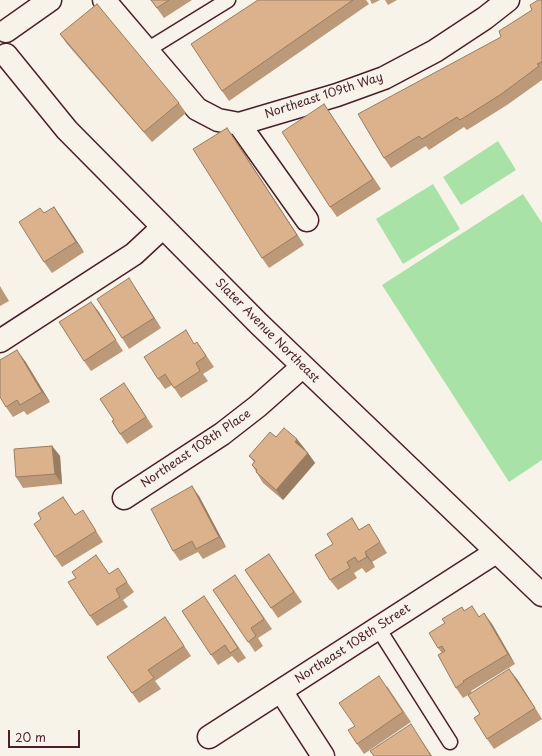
<!DOCTYPE html>
<style>
body{margin:0}
#map{position:relative;width:542px;height:756px;overflow:hidden;background:#f7f3e8;font-family:"Playpen Sans",sans-serif}
canvas{display:block}
.scale{position:absolute;left:8px;top:730px;width:72px;height:18px;box-sizing:border-box;border:2px solid #4a1f2b;border-top:0;padding-left:5px;font-size:12px;line-height:14px;white-space:nowrap;color:#4a1f2b;-webkit-text-stroke:3px #f7f3e8;paint-order:stroke}
</style>
<div id="map">
<canvas width="542" height="756"></canvas>
<div class="scale">20 m</div>
</div>
<script>
const c = document.querySelector('canvas').getContext('2d');
c.lineJoin = 'round';
function paint(path, color) { c.fillStyle = color; c.fill(path, 'evenodd'); }
const toPath = rows => new Path2D(rows.map(r => 'M' + r).join(''));
function trace(path, color, width, dash) { c.strokeStyle = color; c.lineWidth = width; c.lineCap = dash ? 'butt' : 'round'; c.setLineDash(dash || []); c.stroke(path); }
function label(font, color, halo, rows, align = 'center') {
  c.font = font + ' "Playpen Sans",sans-serif'; c.lineWidth = 3.5; c.setLineDash([]); c.textBaseline = 'middle'; c.strokeStyle = halo; c.fillStyle = color; for (const [text, x, y, turn = 0] of rows) {
    c.save(); c.translate(x, y); c.rotate((+turn || 0) * Math.PI / 180); c.textAlign = isNaN(turn) ? turn : align; if (halo) c.strokeText(text, 0, 0); c.fillText(text, 0, 0); c.restore();
  }
}
const green = toPath([
 [498,141,516,170,461,205,443,177],
 [433,184,460,229,403,264,376,219],
 [523,194,542,223,542,460,509,482,382,285]
]);
const lane = toPath([
 [147,50,228,0],
 [378,628,450,742]
]);
const street = toPath([
 [104,0,197,109,218,120,239,124,307,220],
 [6,31,50,0],
 [6,55,67,130,259,324,542,595],
 [239,124,337,95,384,78,435,51,485,18,508,0],
 [0,341,134,254,163,227],
 [124,498,222,434,258,406,302,367],
 [281,691,323,756],
 [209,737,496,552]
]);
const wall = toPath([
 [151,0,192,0,164,18],
 [258,0,366,0,369,4,229,101,222,91],
 [370,0,380,0,372,4],
 [385,0,397,0,388,5],
 [542,0,542,80,507,105,467,130,464,127,429,150,426,146,391,168,384,158,501,37,532,10],
 [60,34,179,103,186,113,152,142,67,44],
 [324,104,381,189,337,217,330,207],
 [234,138,304,245,269,268,262,258],
 [54,207,84,252,52,273,44,262,44,213],
 [129,278,161,328,129,349,122,338],
 [0,286,9,301,0,306],
 [91,302,123,351,91,371,84,361],
 [195,343,204,352,214,367,203,374,208,381,181,398,172,385,165,389,158,379],
 [25,361,50,402,27,415,24,411,13,417,6,407],
 [131,393,153,427,127,444,120,434,114,420],
 [276,437,305,449,315,463,283,500,263,483,252,465,254,462,249,456],
 [52,446,60,456,62,484,23,488,16,477],
 [199,496,226,547,203,559,198,552,180,561,173,551],
 [63,497,75,515,90,521,103,542,62,567,55,557,41,519],
 [360,530,376,535,387,553,372,562,375,567,366,573,362,568,354,573,357,578,338,590,330,580],
 [269,554,302,602,278,618,245,570],
 [109,574,125,579,134,592,123,600,128,607,97,626,90,616],
 [235,575,272,629,258,638,263,646,255,652,213,590],
 [204,596,246,658,238,663,232,656,218,665,182,611],
 [464,611,479,616,492,624,515,664,471,691,472,693,517,679,542,719,494,749,487,739,480,714,468,695,463,698,456,688,442,653,438,648],
 [165,617,191,656,155,681,161,689,139,703,107,657],
 [387,686,411,722,364,754,357,744,355,726]
]);
const shadedWall = toPath([
 [227,128,234,138,304,245,297,235],
 [54,207,61,217,84,252,76,242],
 [129,278,136,289,161,328,154,318],
 [91,302,99,312,123,351,116,340],
 [17,350,25,361,50,402,42,392],
 [297,439,305,449,302,452,295,442],
 [52,446,60,456,62,484,55,474],
 [308,453,315,463,283,500,276,490],
 [192,486,199,496,226,547,219,537],
 [365,552,372,562,375,567,367,557],
 [484,613,492,624,515,664,508,654],
 [509,669,517,679,542,719,535,708],
 [411,724,418,735,432,756,431,756]
]);
const building = toPath([
 [151,0,169,0,157,8,151,0],
 [258,0,353,0,222,91,191,44,258,0],
 [538,0,542,0,542,62,537,64,539,66,500,95,460,120,457,117,422,139,419,136,384,158,358,114,501,37,499,31,532,10,530,5,538,0],
 [97,4,179,103,144,132,60,34,97,4],
 [324,104,373,179,330,207,282,132,324,104],
 [227,128,297,235,262,258,193,149,227,128],
 [54,207,76,242,44,262,19,222,40,208,44,213,54,207],
 [129,278,154,318,122,338,97,299,129,278],
 [91,302,116,340,84,361,59,322,91,302],
 [186,330,194,344,197,342,206,356,196,363,200,371,174,388,165,374,158,379,144,357,186,330],
 [17,350,42,392,20,405,17,400,6,407,0,397,0,360,17,350],
 [124,383,146,417,120,434,112,421,114,420,100,399,124,383],
 [284,428,297,439,295,442,308,453,276,490,256,472,257,470,252,465,255,461,249,456,270,432,276,437,284,428],
 [52,446,55,474,16,477,14,449,52,446],
 [192,486,219,537,196,549,192,541,173,551,151,509,192,486],
 [63,497,75,515,83,510,96,531,55,557,34,524,41,519,38,513,63,497],
 [352,518,359,530,369,524,380,542,365,552,367,557,358,562,355,557,347,562,350,568,330,580,315,555,333,544,327,534,352,518],
 [269,554,294,592,271,608,245,570,269,554],
 [96,555,109,574,118,568,127,582,116,589,120,597,90,616,68,582,76,578,72,572,96,555],
 [235,575,264,619,251,628,256,636,248,642,213,590,235,575],
 [204,596,238,648,230,653,225,645,211,655,182,611,204,596],
 [472,606,479,617,484,613,508,654,463,681,464,682,456,688,438,655,445,651,442,646,438,648,429,633,445,623,442,619,462,607,464,611,472,606],
 [165,617,184,646,148,670,154,678,132,693,107,657,165,617],
 [509,669,535,708,487,739,474,718,480,714,468,695,509,669],
 [379,676,403,712,357,744,348,730,355,726,339,703,379,676],
 [411,724,431,756,374,756,370,751,411,724]
]);
const streetNames = [
 ["Northeast 109th Way",324,96,-18],
 ["Slater Avenue Northeast",267,331,45],
 ["Northeast 108th Place",196,449,-34],
 ["Northeast 108th Street",353,644,-33]
];
paint(green, '#a9e2a6');
trace(lane, '#4a1f2b', 17);
trace(street, '#4a1f2b', 25);
trace(lane, '#f7f3e8', 14);
trace(street, '#f7f3e8', 22);
paint(wall, '#bc9978');
paint(shadedWall, '#997d62');
paint(building, '#dbb28c');
trace(building, '#997d62', 1);
label('12px', '#4a1f2b', '#f7f3e8', streetNames);
</script>
